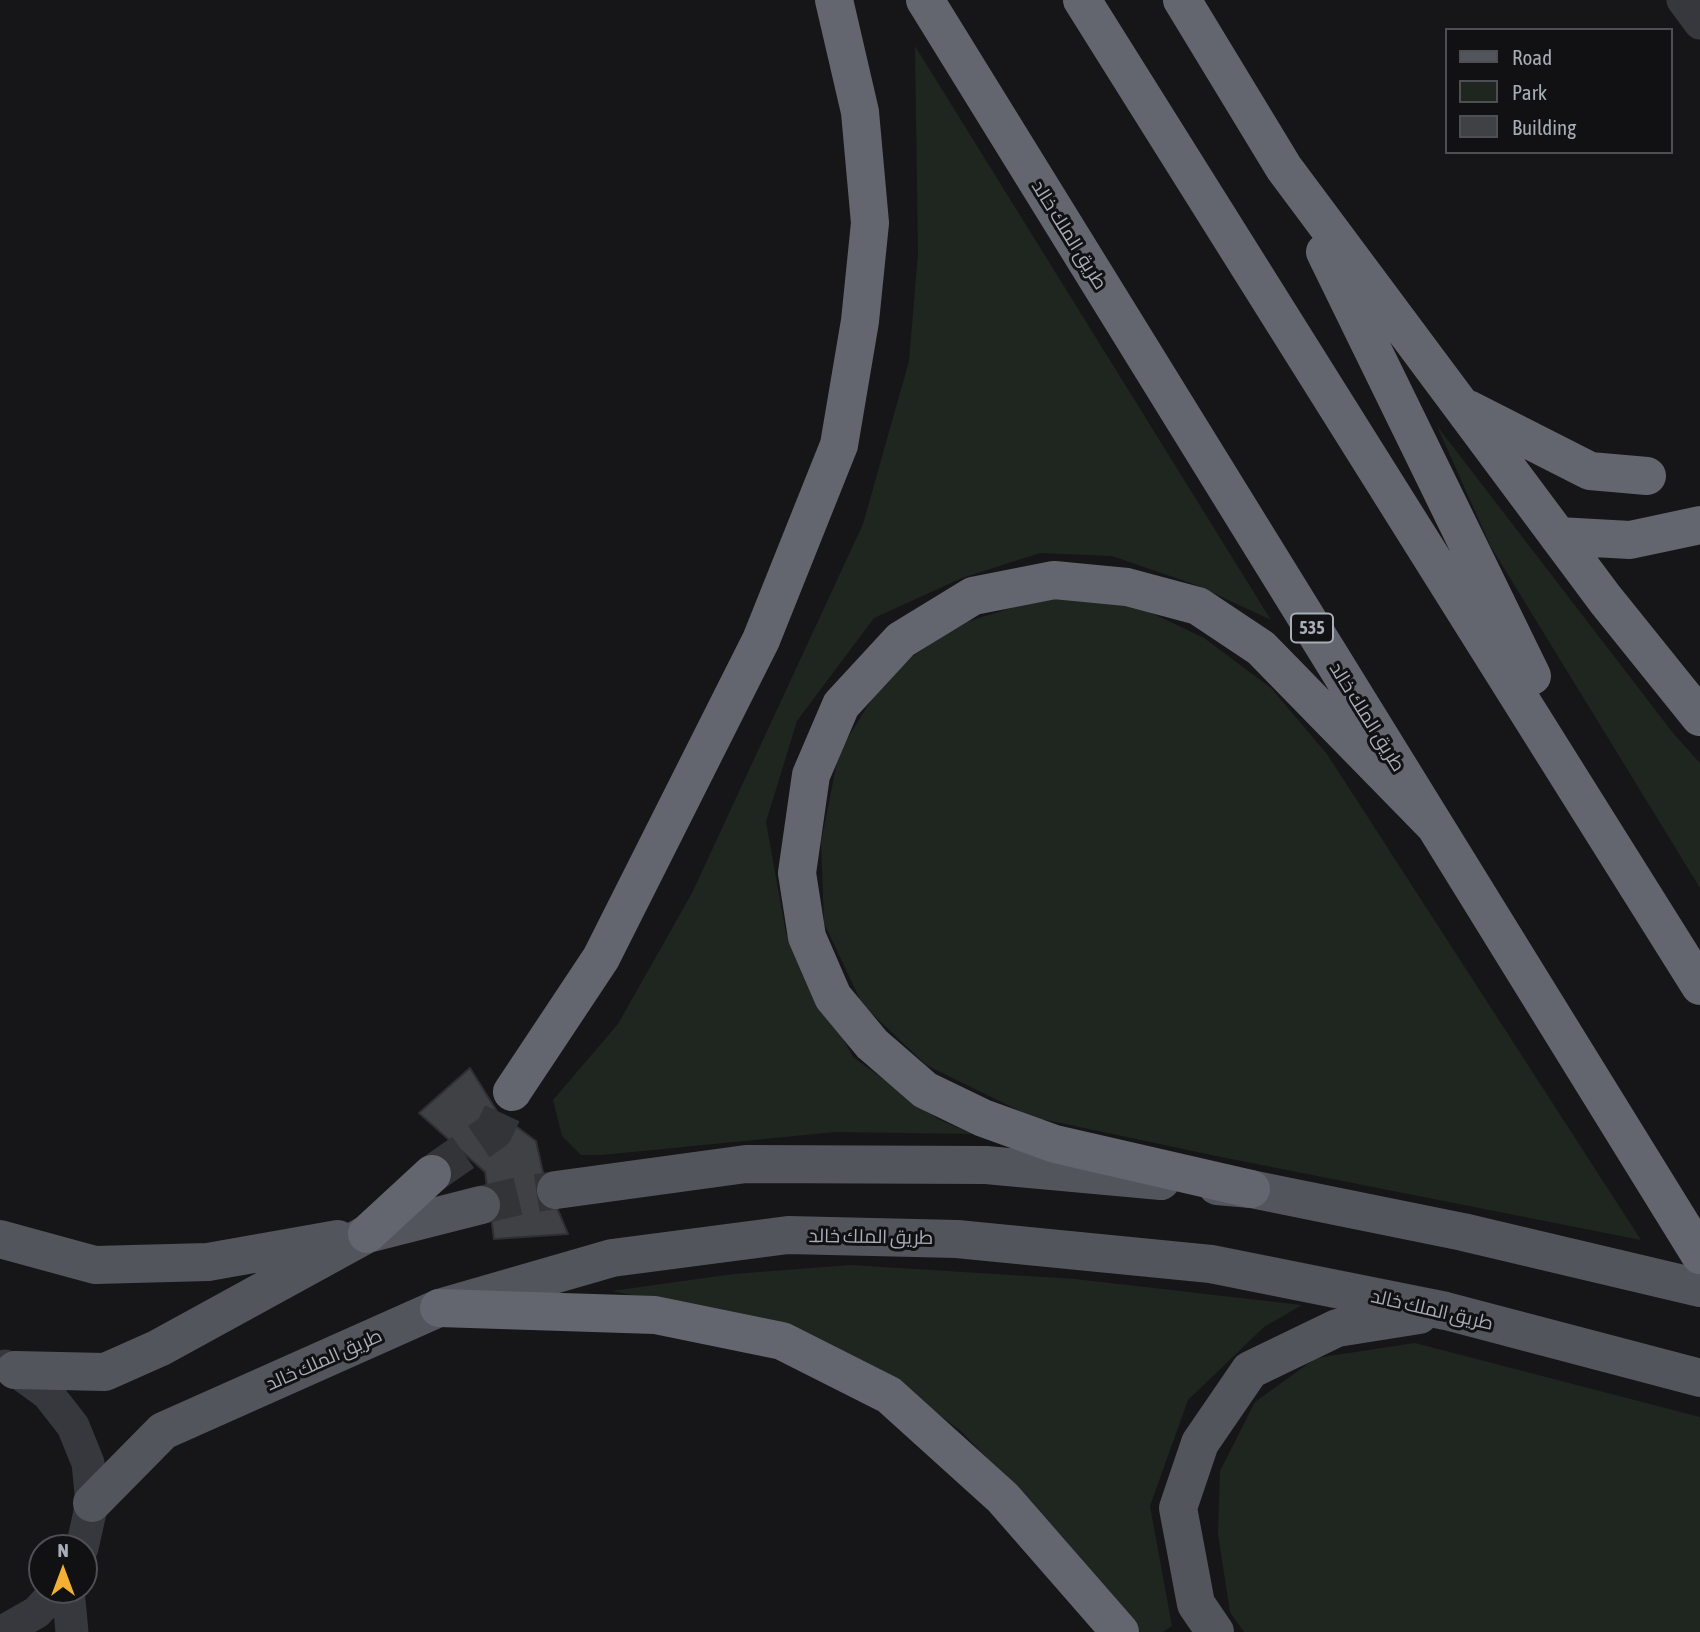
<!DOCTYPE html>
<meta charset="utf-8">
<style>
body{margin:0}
#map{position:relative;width:1700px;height:1632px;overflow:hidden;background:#161618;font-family:"Asap Condensed",sans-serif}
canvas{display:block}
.legend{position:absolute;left:1445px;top:28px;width:228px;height:126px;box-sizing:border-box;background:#111113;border:2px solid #4d4f55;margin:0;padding:9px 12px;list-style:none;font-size:21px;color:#a8adb8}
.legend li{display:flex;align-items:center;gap:14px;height:35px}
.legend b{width:35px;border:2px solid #4d4f55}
.north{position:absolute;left:28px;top:1534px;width:70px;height:70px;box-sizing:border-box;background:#111113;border:2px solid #4d4f55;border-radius:50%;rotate:0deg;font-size:19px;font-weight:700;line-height:28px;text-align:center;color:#a8adb8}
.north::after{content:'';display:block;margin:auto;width:24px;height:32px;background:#f2b134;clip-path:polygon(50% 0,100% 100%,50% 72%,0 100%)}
</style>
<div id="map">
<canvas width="1700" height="1632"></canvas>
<ul class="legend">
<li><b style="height:9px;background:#53555c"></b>Road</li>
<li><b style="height:19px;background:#1e261f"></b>Park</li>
<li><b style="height:19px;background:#404145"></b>Building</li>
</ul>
<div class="north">N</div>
</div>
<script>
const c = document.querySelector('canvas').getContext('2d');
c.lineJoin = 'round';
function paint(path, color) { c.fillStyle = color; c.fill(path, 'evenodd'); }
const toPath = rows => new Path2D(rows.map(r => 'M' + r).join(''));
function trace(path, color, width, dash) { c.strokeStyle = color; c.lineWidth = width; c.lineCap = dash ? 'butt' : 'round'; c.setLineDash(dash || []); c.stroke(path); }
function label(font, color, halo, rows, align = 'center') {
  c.font = font + ' "Asap Condensed",Cairo,sans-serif'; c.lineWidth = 6; c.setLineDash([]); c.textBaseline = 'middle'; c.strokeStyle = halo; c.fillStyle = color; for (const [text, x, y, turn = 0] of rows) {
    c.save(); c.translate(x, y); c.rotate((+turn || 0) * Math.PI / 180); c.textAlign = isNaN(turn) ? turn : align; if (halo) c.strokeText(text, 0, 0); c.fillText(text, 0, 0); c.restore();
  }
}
const green = toPath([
 [915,46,1271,620,1196,585,1112,556,1040,553,962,578,874,618,797,721,766,822,786,933,853,1057,938,1119,973,1134,835,1132,602,1155,581,1155,562,1136,553,1100,618,1024,692,893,863,524,909,361,918,254],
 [1437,426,1673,733,1700,763,1700,888,1491,547],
 [1043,598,1137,606,1204,638,1271,688,1327,754,1641,1240,1221,1157,1032,1117,926,1065,862,1004,824,923,821,842,839,752,888,673,960,624],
 [851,1265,1075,1279,1302,1305,1264,1327,1188,1400,1150,1506,1172,1626,1163,1632,1140,1632,1066,1541,961,1431,873,1367,771,1325,612,1291,733,1274],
 [1415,1343,1700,1417,1700,1632,1244,1632,1230,1612,1218,1534,1220,1471,1255,1402,1316,1358]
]);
const building = toPath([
 [470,1068,498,1113,536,1141,544,1177,568,1234,494,1239,485,1172,419,1113,470,1068]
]);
const majorTunnel = toPath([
 [481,1205,523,1195,556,1190]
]);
const highwayTunnel = toPath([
 [432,1174,494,1131,512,1092]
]);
const minor = toPath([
 [1683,0,1700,23],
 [5,1366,15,1370,48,1394,73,1426,88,1463,92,1503,82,1548],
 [68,1590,72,1632],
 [2,1632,37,1612,57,1590]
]);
const major = toPath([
 [1217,1186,1251,1189,1463,1232,1700,1288],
 [556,1190,746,1164,986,1165,1161,1181],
 [0,1239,95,1265,208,1262,338,1239],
 [15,1370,105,1372,159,1348,367,1234,481,1205],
 [92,1503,163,1431,439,1308,612,1258,788,1235,957,1239,1211,1264,1446,1311,1700,1378],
 [1215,1632,1196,1604,1178,1508,1200,1443,1250,1370,1337,1328,1419,1315]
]);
const highway = toPath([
 [925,0,1700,1255],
 [1082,0,1700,986],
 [1182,0,1284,168,1605,599,1700,717],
 [1325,252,1532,676],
 [1468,409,1590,471,1647,476],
 [1558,536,1630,540,1700,525],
 [512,1092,601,958,761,640,839,445,860,321,870,223,860,112,834,0],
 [1251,1189,1055,1144,983,1118,925,1090,872,1044,833,997,807,937,797,873,811,775,841,705,901,640,973,596,1054,580,1127,587,1198,606,1261,648,1433,824],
 [367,1234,432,1174],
 [439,1308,655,1315,782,1341,889,1395,1003,1498,1120,1632]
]);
const shields = [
 [1312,628,42]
];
const shieldNames = [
 ["535",1312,628]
];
const streetNames = [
 ["طريق الملك خالد",1069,235,58],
 ["طريق الملك خالد",1367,717,58],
 ["طريق الملك خالد",871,1237,1],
 ["طريق الملك خالد",1432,1310,13],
 ["طريق الملك خالد",324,1360,-24]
];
paint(green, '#1e261f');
paint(building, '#404145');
trace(building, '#303034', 2);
trace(majorTunnel, '#333438', 38, [38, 19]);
trace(highwayTunnel, '#333438', 38, [38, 19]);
trace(minor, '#37383d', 33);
trace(major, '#53555c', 38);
trace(highway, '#63666e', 38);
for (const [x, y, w] of shields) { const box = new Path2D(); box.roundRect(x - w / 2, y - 14.5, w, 29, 5); c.fillStyle = '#111113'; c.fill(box); trace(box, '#a8adb8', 2); }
label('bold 18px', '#a8adb8', null, shieldNames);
label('19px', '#a8adb8', '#111113', streetNames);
</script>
